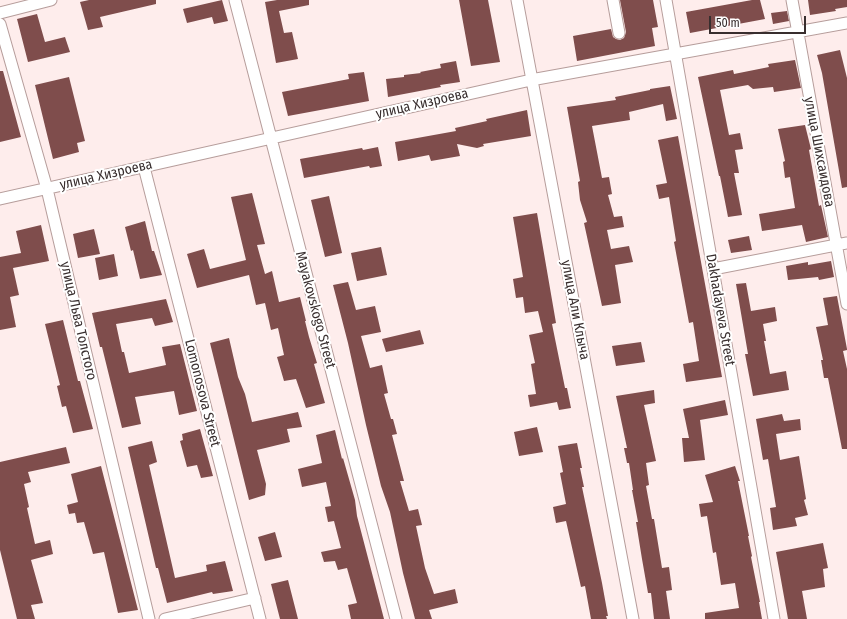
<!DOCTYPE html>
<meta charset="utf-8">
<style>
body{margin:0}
#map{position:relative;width:847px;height:619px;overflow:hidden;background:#feedec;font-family:"Fira Sans Condensed",sans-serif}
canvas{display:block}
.scale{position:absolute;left:709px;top:16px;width:97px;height:18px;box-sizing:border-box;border:2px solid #382e2e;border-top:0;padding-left:5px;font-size:12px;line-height:14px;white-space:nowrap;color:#382e2e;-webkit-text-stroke:3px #fff;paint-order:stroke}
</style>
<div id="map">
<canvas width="847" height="619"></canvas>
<div class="scale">50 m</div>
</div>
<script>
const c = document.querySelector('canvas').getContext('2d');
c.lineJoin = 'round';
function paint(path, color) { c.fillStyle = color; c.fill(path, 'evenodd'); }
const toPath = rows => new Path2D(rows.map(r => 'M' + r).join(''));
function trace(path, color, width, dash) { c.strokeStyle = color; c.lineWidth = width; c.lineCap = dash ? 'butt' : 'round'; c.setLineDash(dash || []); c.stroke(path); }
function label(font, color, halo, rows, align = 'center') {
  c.font = font + ' "Fira Sans Condensed",sans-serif'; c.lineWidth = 4; c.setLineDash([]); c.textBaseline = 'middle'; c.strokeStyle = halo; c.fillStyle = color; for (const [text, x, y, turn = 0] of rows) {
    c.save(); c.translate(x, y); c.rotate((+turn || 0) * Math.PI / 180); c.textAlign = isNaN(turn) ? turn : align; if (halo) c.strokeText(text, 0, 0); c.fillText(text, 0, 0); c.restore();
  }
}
const building = toPath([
 [89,0,156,0,156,4,100,17,103,27,88,30,80,2],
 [222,0,228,21,214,24,212,17,187,23,183,9],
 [277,0,309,0,309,5,279,11,284,33,292,32,298,59,276,63,265,2],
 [459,0,488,0,500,62,471,66],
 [620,0,653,0,658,27,652,28,655,46,577,61,573,36,611,29,613,37,616,39,620,40,624,38,626,32],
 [752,0,760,0,765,19,690,33,686,12],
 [808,0,847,0,847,7,835,9,836,11,810,15],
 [787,11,789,21,773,24,771,13],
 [37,14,45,42,65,37,70,52,28,62,17,19],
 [840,50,847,78,847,187,842,188,822,73,817,55],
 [795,60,801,88,774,92,773,87,753,89,748,85,720,90,729,135,740,133,743,149,735,150,739,173,734,173,742,215,728,217,720,176,719,176,698,77,733,70,734,74,769,67,768,64],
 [456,61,460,82,440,85,441,87,388,97,386,79,404,77,404,75,421,73,420,72,441,68,440,64],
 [0,71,3,71,21,137,0,142],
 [364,72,369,101,288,116,282,92,349,79,348,74],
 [69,77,85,141,77,143,79,152,53,159,35,85],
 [670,86,677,119,666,121,663,104,629,112,630,120,592,126,602,178,609,177,612,194,608,195,614,217,622,216,624,227,607,230,611,249,629,246,633,262,615,265,621,303,602,306,584,223,587,222,580,200,578,182,580,181,567,107,616,100,615,97,650,90,650,89],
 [527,110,531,136,483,144,484,146,477,148,457,144,460,156,431,161,429,155,398,161,395,142,456,131,455,128,487,121,486,119],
 [805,125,811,149,809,150,819,206,821,205,828,237,806,242,802,225,762,231,759,214,795,208,790,177,785,178,783,162,785,161,778,129],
 [678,136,722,377,686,382,683,364,699,361,693,322,689,323,674,242,676,241,669,197,659,199,656,185,667,183,658,140],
 [378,147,382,166,370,168,369,166,304,178,300,159,362,148,363,150],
 [252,193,265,244,257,245,265,274,272,271,279,302,300,297,306,321,305,321,309,337,317,363,314,364,325,403,306,408,296,379,284,381,277,357,284,355,278,328,271,330,265,303,256,305,249,275,197,288,187,254,204,249,210,269,246,260,231,197],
 [329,196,342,253,325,257,311,200],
 [537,213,556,323,552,324,565,388,567,388,571,408,559,410,557,402,530,407,528,395,536,394,531,364,535,363,529,335,543,332,538,311,525,313,523,297,516,298,513,279,523,277,513,217],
 [145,221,152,251,154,251,162,275,140,279,133,250,131,251,125,227],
 [41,225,49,261,13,268,19,295,10,297,16,327,0,330,0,257,21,253,16,231],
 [94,229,100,254,78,258,73,234],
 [749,236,752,250,731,253,728,240],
 [381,247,387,275,357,281,351,253],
 [114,254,118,276,99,280,95,258],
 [831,261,834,277,819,280,818,277,788,280,786,266,808,262,808,265],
 [348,282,356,310,375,306,381,332,361,336,370,368,382,365,388,393,384,394,391,419,393,419,397,434,392,435,404,481,400,481,409,511,418,509,422,525,416,526,425,568,434,594,455,589,458,603,429,610,432,619,415,619,403,573,390,512,381,486,366,425,348,343,333,285],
 [746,283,751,311,775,307,777,321,763,324,766,341,764,341,770,374,786,371,789,390,753,396,745,354,748,354,736,284],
 [837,296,847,349,847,350,843,351,847,369,847,449,842,449,828,378,824,378,821,360,823,360,816,327,828,325,823,298],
 [166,299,173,322,155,326,152,318,116,324,122,352,124,352,129,373,166,365,162,347,180,344,197,411,179,415,174,391,135,397,141,424,122,428,102,347,100,347,92,313],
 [63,320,78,381,80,381,93,429,73,433,66,406,62,407,57,386,60,385,45,324],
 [420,330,424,344,386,352,382,339],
 [229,338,238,377,245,394,252,422,298,412,302,427,287,429,290,442,257,450,266,484,265,495,249,500,210,343],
 [641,342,645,362,616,366,612,346],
 [654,390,655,403,644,405,656,461,646,463,649,485,646,486,652,519,654,519,662,568,669,567,672,590,666,591,670,619,654,619,651,593,648,593,642,559,636,522,638,522,632,490,633,490,629,463,627,463,624,448,627,448,616,396],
 [725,400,728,415,700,420,705,460,684,462,682,438,689,438,683,409],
 [782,414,784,421,800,419,801,430,776,434,780,460,799,456,806,499,804,500,808,515,795,518,797,526,773,530,770,508,776,507,768,459,763,460,756,419],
 [537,427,543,452,519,456,514,432],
 [200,429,213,476,201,478,197,465,187,467,180,441,183,440,182,434],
 [335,430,342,459,343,458,355,500,357,516,384,619,351,619,348,605,357,603,347,568,338,570,335,561,324,562,321,552,341,548,334,521,328,522,325,507,331,506,326,482,302,487,298,469,322,463,316,435],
 [152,441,157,462,149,465,175,578,207,571,206,565,225,561,233,591,213,594,212,592,167,603,158,568,156,568,128,447],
 [577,443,582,468,580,468,584,487,582,487,602,583,608,616,606,616,607,619,591,619,585,586,581,587,566,521,556,523,553,507,566,504,560,473,563,472,558,446],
 [66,447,70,463,28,472,31,482,24,484,29,507,27,508,35,544,50,540,53,554,31,560,43,603,31,605,35,619,17,619,0,550,0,462],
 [101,466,138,610,118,613,104,552,93,554,84,522,77,523,75,513,69,514,67,505,78,502,71,474],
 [735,466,740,481,738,481,749,536,748,536,752,556,751,557,760,602,759,602,762,619,705,619,705,613,739,608,735,583,721,585,716,552,713,553,707,516,701,517,699,504,713,502,705,475],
 [275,532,282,557,265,561,258,537],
 [823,543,828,568,823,569,825,587,802,591,807,619,788,619,776,552],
 [288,580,298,619,280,619,271,584]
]);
const street = toPath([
 [235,0,396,619],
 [517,0,633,619],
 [613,0,619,33],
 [666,0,774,619],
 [792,0,847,304],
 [0,13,51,0],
 [0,24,47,189,149,619],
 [144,167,260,619],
 [0,199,531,80,847,23],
 [713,269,847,243],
 [165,619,255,598]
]);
const streetNames = [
 ["улица Хизроева",422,104,-13],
 ["улица Шихсаидова",819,152,79],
 ["улица Хизроева",106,175,-13],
 ["Mayakovskogo Street",315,310,75],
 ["улица Али Клыча",575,310,79],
 ["Dakhadayeva Street",720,310,80],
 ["улица Льва Толстого",78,321,77],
 ["Lomonosova Street",202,393,76]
];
paint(building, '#7f4d4c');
trace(street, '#b69d9b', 13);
trace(street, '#fff', 11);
label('14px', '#382e2e', '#fff', streetNames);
</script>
